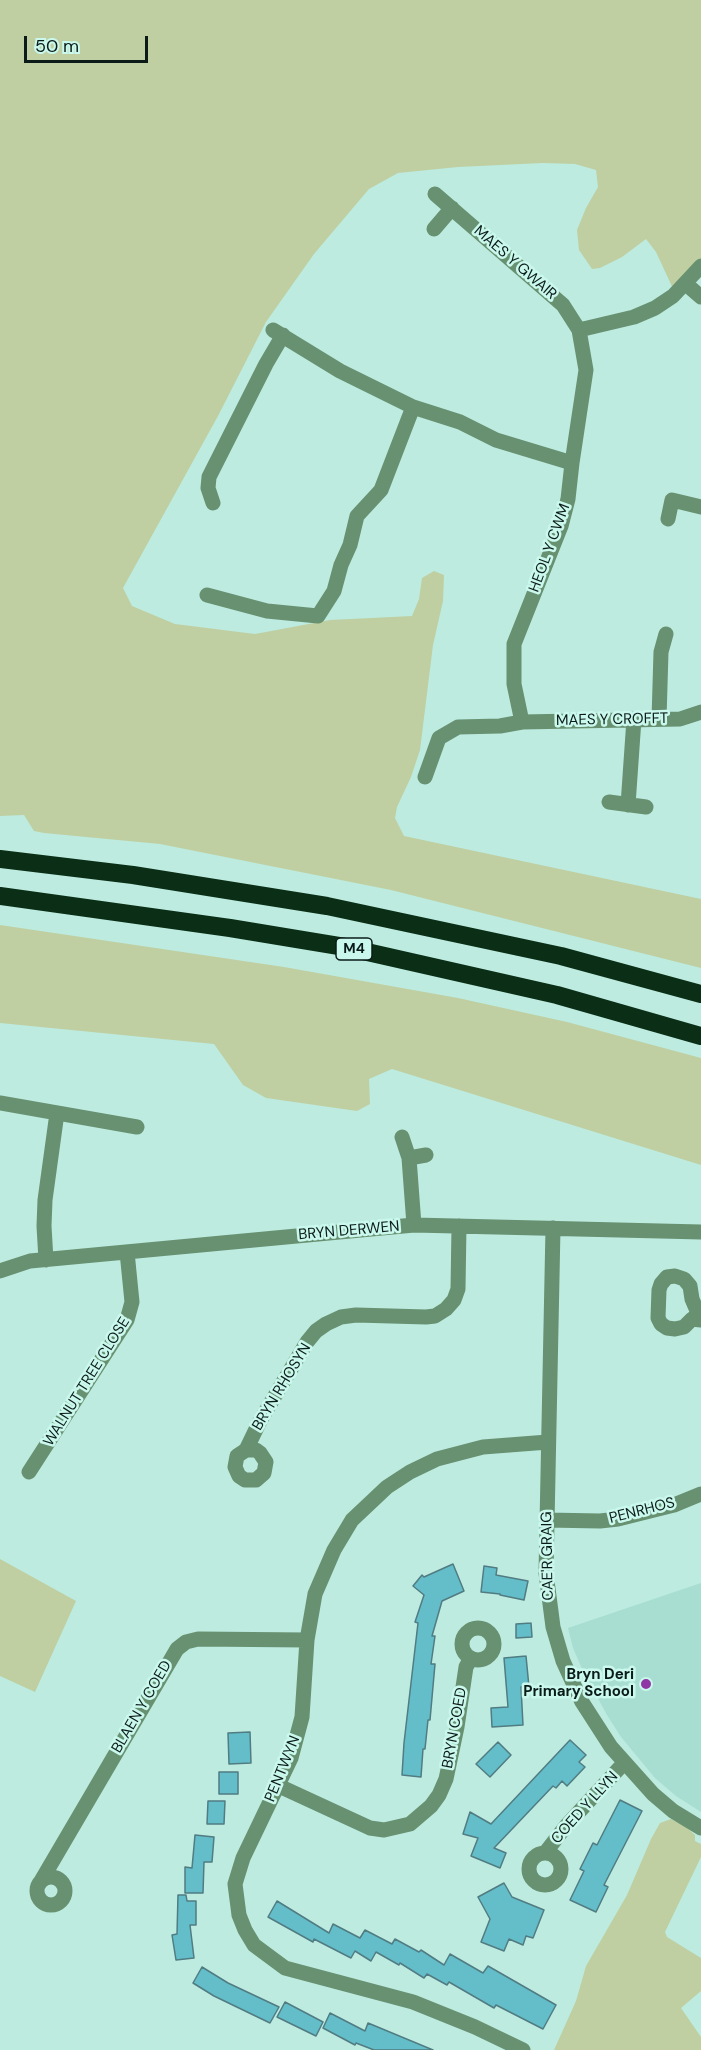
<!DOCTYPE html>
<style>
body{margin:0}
#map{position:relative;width:701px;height:2050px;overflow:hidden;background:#bdebe0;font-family:"DM Sans",sans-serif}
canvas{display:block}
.scale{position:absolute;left:24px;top:36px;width:124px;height:27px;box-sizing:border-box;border:3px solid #0b1c18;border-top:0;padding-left:8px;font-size:18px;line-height:21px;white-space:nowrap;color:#0b1c18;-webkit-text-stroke:4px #caf8ed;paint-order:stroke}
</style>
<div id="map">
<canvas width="701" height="2050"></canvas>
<div class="scale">50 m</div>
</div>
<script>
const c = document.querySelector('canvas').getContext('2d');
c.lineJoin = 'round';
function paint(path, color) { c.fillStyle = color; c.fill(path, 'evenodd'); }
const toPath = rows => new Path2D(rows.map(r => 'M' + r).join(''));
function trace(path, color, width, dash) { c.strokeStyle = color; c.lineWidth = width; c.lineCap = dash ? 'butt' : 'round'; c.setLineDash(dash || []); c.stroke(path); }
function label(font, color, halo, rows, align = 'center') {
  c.font = font + ' "DM Sans",sans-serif'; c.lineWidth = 5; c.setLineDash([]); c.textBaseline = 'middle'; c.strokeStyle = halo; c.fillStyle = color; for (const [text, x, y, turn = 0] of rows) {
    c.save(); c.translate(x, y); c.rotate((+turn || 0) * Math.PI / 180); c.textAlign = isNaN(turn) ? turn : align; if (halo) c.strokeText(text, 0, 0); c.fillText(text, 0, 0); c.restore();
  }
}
const built = toPath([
 [701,1583,701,1812,676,1796,655,1778,621,1737,607,1715,583,1671,573,1648,568,1628]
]);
const green = toPath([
 [0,0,701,0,701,266,675,293,656,252,646,239,622,257,600,268,592,269,579,250,577,230,586,208,598,187,596,170,575,164,543,163,458,167,398,173,369,189,314,254,266,322,218,416,123,588,132,606,175,624,255,634,330,620,412,616,419,599,422,578,434,571,444,575,443,601,433,645,420,750,411,777,397,807,395,818,404,836,701,899,701,968,391,890,160,844,44,833,34,831,24,815,0,816],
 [0,925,284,967,458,998,567,1022,701,1058,701,1165,392,1069,369,1079,370,1104,357,1111,266,1098,243,1085,214,1044,0,1023],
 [0,1559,76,1601,35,1692,0,1676],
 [671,1819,685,1826,695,1835,695,1841,701,1844,701,1857,665,1932,667,1937,701,1958,701,1991,681,2008,701,2037,701,2050,554,2050,576,2001,586,1966,627,1895,651,1839,660,1823]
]);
const building = toPath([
 [453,1564,464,1591,442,1601,432,1636,435,1636,431,1664,435,1664,430,1720,428,1720,425,1749,423,1749,421,1777,402,1775,404,1743,418,1623,415,1622,424,1595,413,1586,422,1575,424,1577,453,1564],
 [484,1566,497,1568,496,1575,528,1581,524,1600,500,1595,500,1594,481,1592,484,1566],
 [531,1623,532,1637,516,1638,516,1624,531,1623],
 [526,1656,529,1687,521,1687,523,1725,492,1727,491,1708,508,1707,504,1658,526,1656],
 [250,1732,251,1763,229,1764,228,1733,250,1732],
 [570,1740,586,1755,579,1762,585,1767,567,1786,562,1781,556,1788,553,1786,494,1848,506,1853,500,1868,471,1856,478,1838,463,1834,470,1812,491,1824,570,1740],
 [498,1742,511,1755,490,1777,476,1764,498,1742],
 [219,1772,238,1772,238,1794,219,1794,219,1772],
 [620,1800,642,1811,604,1885,608,1887,596,1912,570,1900,584,1871,580,1869,593,1843,597,1845,620,1800],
 [208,1801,225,1801,224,1824,207,1824,208,1801],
 [195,1835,214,1837,212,1862,204,1862,203,1893,185,1893,185,1867,192,1868,195,1835],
 [504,1883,512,1897,544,1910,533,1938,526,1936,523,1945,509,1939,504,1951,481,1942,490,1919,478,1897,504,1883],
 [178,1895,186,1895,187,1901,196,1901,196,1925,190,1925,194,1958,176,1960,172,1935,177,1934,178,1895],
 [277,1901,329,1933,333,1924,360,1938,365,1930,392,1944,395,1939,419,1952,421,1950,444,1965,450,1954,483,1973,488,1966,556,2005,543,2029,496,2005,494,2008,449,1982,447,1985,427,1974,424,1978,400,1963,399,1965,376,1952,371,1961,355,1951,351,1958,314,1939,313,1942,268,1917,277,1901],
 [202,1967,228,1983,279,2007,270,2023,214,1996,193,1983,202,1967],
 [285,2002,323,2022,316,2036,277,2017,285,2002],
 [330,2013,365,2031,368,2023,433,2050,374,2050,356,2043,355,2045,323,2028,330,2013]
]);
const minor = toPath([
 [435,194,563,305,579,330,586,370,572,463],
 [434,229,452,208],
 [686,284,701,297],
 [273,330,340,371,413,407,460,422,496,440,572,463,568,499,561,526,514,644,514,684,522,722,500,726,458,727,439,738,425,777],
 [579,330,634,317,655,308,673,296,701,266],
 [213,503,208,488,209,477,266,364,283,335],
 [668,519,672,500,701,507],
 [207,595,267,611,318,616,334,591,341,565,350,545,357,516,381,490,413,407],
 [659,719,661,652,666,634],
 [522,722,680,719,701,712],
 [609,802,646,807],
 [628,805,634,719],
 [0,1103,137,1127],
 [402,1137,409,1158,414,1225],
 [409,1158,426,1155],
 [553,1228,546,1573,553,1627,563,1661,573,1683,582,1702,611,1747,653,1794,673,1811,701,1828],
 [46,1260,44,1226,45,1200,57,1113],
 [0,1271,30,1261,414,1225,701,1232],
 [675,1276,684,1279,690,1286,692,1299,701,1320,692,1319,684,1327,675,1329,667,1328,661,1324,658,1318,659,1290,661,1284,667,1277,675,1276],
 [246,1450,256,1450,260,1453,266,1462,264,1473,256,1480,245,1480,239,1476,235,1467,237,1456,246,1450,260,1421,307,1342,316,1331,326,1324,341,1317,356,1315,426,1317,435,1316,446,1309,454,1300,458,1289,459,1226],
 [29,1472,127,1320,132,1302,127,1252],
 [547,1520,600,1521,618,1519,674,1505,701,1494],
 '462 1644a16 16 0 1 1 32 0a16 16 0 1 1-32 0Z',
 [279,1786,370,1828,384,1830,410,1824,431,1806,439,1795,446,1779,457,1727,466,1667,471,1658],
 [545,1853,566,1826,624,1763],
 '529 1869a16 16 0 1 1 32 0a16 16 0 1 1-32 0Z',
 '37 1891a14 14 0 1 1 28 0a14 14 0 1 1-28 0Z',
 [41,1881,177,1649,186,1642,198,1639,307,1640],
 [523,2050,475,2027,413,2002,285,1968,254,1945,245,1930,239,1915,235,1884,243,1858,291,1758,302,1717,307,1640,315,1594,334,1550,352,1520,387,1487,410,1472,437,1459,483,1447,548,1442]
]);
const highway = toPath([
 [0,859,133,875,327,906,561,956,701,994],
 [0,896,230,928,345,947,557,995,701,1036]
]);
const markers = [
 [646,1684,6,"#8f38a5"]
];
const shields = [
 [354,949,36]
];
const shieldNames = [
 ["M4",354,949]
];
const streetNames = [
 ["MAES Y GWAIR",515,263,41],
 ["HEOL Y CWM",550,548,-70],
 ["MAES Y CROFFT",612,720,-1],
 ["BRYN DERWEN",349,1231,-5],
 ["WALNUT TREE CLOSE",87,1382,-58],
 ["BRYN RHOSYN",282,1387,-59],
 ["PENRHOS",642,1511,-14],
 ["CAE'R GRAIG",548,1556,-91],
 ["BLAEN Y COED",142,1707,-60],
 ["BRYN COED",455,1728,-80],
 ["PENTWYN",283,1769,-68],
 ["COED Y LLYN",585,1808,-48]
];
const poiNames = [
 ["Bryn Deri",634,1675],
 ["Primary School",634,1692]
];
paint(built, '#a8ded1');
paint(green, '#bfcfa1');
paint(building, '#64beca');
trace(building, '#507c82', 1.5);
trace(minor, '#689171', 15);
trace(highway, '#0b2e16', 18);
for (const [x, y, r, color] of markers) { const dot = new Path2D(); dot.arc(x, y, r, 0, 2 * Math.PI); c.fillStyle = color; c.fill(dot); trace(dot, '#caf8ed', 2); }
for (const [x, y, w] of shields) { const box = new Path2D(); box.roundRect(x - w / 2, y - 11, w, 22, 4.5); c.fillStyle = '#caf8ed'; c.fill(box); trace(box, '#0b1c18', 1.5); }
label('bold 14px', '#0b1c18', null, shieldNames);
label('15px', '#0b1c18', '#caf8ed', streetNames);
label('bold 15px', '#0b1c18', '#caf8ed', poiNames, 'right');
</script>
